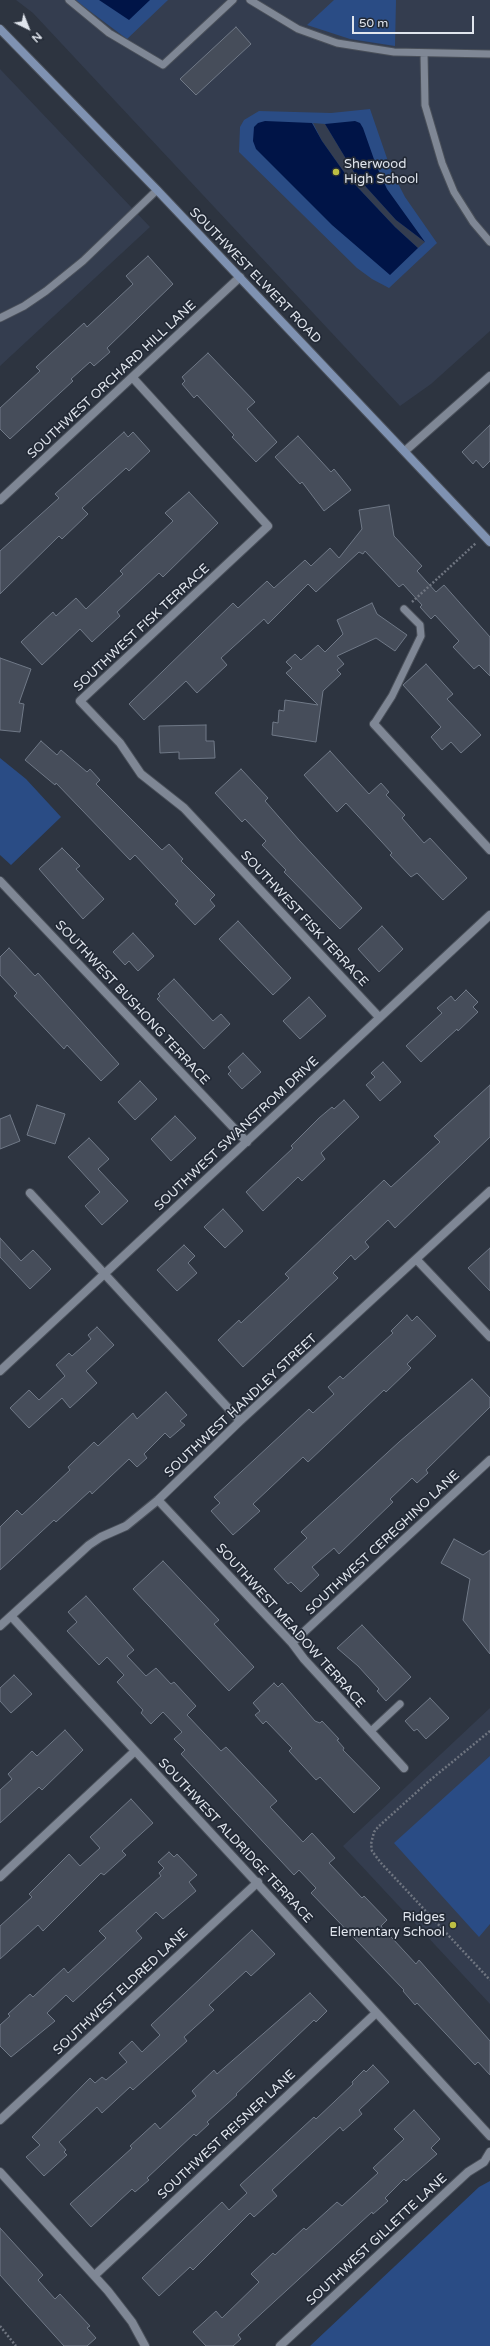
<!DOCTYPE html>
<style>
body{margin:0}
#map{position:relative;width:490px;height:2346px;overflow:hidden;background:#2d3440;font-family:"Varela Round",sans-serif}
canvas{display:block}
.north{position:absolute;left:8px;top:8px;width:40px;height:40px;-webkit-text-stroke:3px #232a36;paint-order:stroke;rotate:137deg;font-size:11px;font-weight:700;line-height:16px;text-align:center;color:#e0e5ed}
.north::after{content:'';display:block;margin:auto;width:14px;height:18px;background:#e0e5ed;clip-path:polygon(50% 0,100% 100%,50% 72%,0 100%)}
.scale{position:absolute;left:352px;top:16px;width:122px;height:18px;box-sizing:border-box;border:2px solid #e0e5ed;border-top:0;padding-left:5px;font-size:12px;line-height:14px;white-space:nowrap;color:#e0e5ed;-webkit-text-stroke:3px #232a36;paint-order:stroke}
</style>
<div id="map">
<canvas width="490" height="2346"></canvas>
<div class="north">N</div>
<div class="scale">50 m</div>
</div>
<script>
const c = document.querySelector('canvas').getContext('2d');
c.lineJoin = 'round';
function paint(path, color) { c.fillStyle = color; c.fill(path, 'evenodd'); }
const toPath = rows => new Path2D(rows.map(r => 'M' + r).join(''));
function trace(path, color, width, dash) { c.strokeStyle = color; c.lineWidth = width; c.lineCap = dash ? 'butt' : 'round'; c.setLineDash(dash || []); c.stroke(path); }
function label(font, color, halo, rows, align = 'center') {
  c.font = font + ' "Varela Round",sans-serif'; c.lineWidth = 3.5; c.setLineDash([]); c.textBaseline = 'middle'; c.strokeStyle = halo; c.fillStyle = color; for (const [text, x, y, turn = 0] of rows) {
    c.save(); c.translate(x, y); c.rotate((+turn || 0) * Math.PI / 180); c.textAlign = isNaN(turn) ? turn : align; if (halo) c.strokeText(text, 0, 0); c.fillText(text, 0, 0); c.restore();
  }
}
const built = toPath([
 [16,0,490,0,490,331,431,384,400,406,33,13],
 [0,69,150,227,0,366],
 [490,1708,490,2004,343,1846]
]);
const green = toPath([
 [75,0,168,0,127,39],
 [334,0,396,0,395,46,350,39,307,25],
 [370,109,391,170,405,197,437,243,389,288,372,279,357,268,239,152,240,127,244,120,259,111,331,113],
 [313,123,325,124,357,177,396,220,425,242,418,248,395,227,346,175,322,141],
 [0,758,26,779,61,817,11,865,0,855],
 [490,1756,490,1924,479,1937,394,1843],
 [490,2181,490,2346,310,2346,479,2187]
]);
const water = toPath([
 [99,0,150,0,129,20],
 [265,121,312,123,322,141,346,175,395,227,418,248,390,275,332,225,256,149,253,141,254,127,258,123],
 [355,121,360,123,363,128,376,165,387,189,425,242,396,220,357,177,325,124]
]);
const building = toPath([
 [236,27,251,44,196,95,180,79,236,27],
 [148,256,173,284,107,348,110,352,94,366,90,362,71,379,73,381,10,439,0,429,0,408,40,371,36,367,49,355,84,323,87,327,133,284,126,276,148,256],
 [208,353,255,402,247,409,277,442,256,462,232,437,234,435,197,395,194,398,182,384,185,381,182,377,208,353],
 [490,425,490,461,483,468,476,460,473,464,462,452,490,425],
 [124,432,128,437,133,432,150,451,129,471,126,468,82,508,88,514,62,539,59,536,0,594,0,551,59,498,55,494,124,432],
 [298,436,331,472,334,469,351,490,324,511,302,482,300,484,275,457,298,436],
 [189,492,218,523,163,577,159,573,117,612,120,616,92,642,80,629,42,665,21,642,53,612,56,616,76,598,86,609,123,574,120,571,173,521,165,513,189,492],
 [389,505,394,536,422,566,417,571,436,592,444,585,490,637,490,676,479,665,474,669,453,647,459,641,435,615,431,619,420,607,422,605,403,584,399,587,365,551,363,554,359,552,316,592,308,584,268,624,264,619,221,658,227,665,197,693,186,681,144,720,129,704,233,603,238,608,267,581,274,588,305,560,311,566,330,548,339,558,362,529,359,510,389,505],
 [372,603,377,614,407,635,395,651,376,638,337,656,344,664,337,670,341,674,323,691,316,742,272,735,273,722,278,723,279,710,284,711,285,700,318,705,286,673,292,668,286,662,295,654,301,660,318,645,325,652,343,634,337,620,372,603],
 [0,658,31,669,19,703,24,704,20,732,0,730,0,658],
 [426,664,453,694,447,699,481,735,461,753,451,742,442,750,431,737,441,727,403,685,426,664],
 [206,725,206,741,214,741,215,758,179,759,179,752,160,753,159,726,206,725],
 [41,741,57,755,61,750,87,772,90,769,100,780,96,784,162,850,169,844,183,859,181,861,215,895,210,900,215,906,195,925,175,904,178,901,135,855,130,860,56,783,55,785,25,760,41,741],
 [330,751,369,794,381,783,389,792,386,795,405,815,402,818,424,843,430,838,467,878,443,900,417,873,411,877,390,855,392,853,346,803,337,812,304,775,330,751],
 [241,769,268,798,265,801,299,840,362,908,340,929,284,872,286,870,262,845,266,841,245,819,242,822,215,793,241,769],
 [62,848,80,866,76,869,104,899,83,919,39,869,62,848],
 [238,921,291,978,273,995,219,939,238,921],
 [382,926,403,949,379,972,358,949,382,926],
 [133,933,154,956,138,971,129,961,125,965,113,952,133,933],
 [9,948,35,976,38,973,119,1064,101,1081,67,1045,64,1049,14,996,17,993,0,975,0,957,9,948],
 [174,979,213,1021,221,1014,230,1024,204,1049,157,999,160,996,158,994,174,979],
 [466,990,478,1002,473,1007,478,1012,458,1031,457,1029,421,1062,406,1046,442,1013,437,1008,451,996,455,1001,466,990],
 [309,997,326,1016,300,1039,283,1021,309,997],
 [243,1053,261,1072,242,1089,228,1074,231,1071,228,1067,243,1053],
 [383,1062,401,1082,380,1101,366,1085,375,1077,371,1073,383,1062],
 [140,1081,157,1099,135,1120,118,1102,140,1081],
 [490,1085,490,1137,395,1228,388,1220,365,1242,369,1247,355,1260,351,1255,333,1273,338,1278,243,1367,218,1340,239,1320,241,1323,289,1278,285,1274,384,1180,391,1187,440,1142,434,1136,490,1085],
 [344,1100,359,1117,321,1153,325,1159,302,1181,298,1177,263,1211,246,1192,293,1148,291,1146,319,1118,332,1107,334,1109,344,1100],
 [37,1105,65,1114,55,1144,27,1135,37,1105],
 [10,1115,20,1141,0,1149,0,1119,10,1115],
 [175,1116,196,1138,171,1161,151,1139,175,1116],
 [89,1138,109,1159,98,1169,128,1201,102,1225,85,1206,100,1192,68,1157,89,1138],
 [223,1209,243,1231,225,1248,204,1227,223,1209],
 [0,1238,21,1261,33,1250,51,1269,30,1289,0,1257,0,1238],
 [184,1245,195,1256,188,1263,197,1273,177,1291,157,1270,184,1245],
 [490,1248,490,1291,468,1268,490,1248],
 [407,1315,412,1321,417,1316,436,1336,407,1364,411,1368,386,1392,384,1390,308,1462,303,1457,253,1504,260,1511,233,1535,211,1511,220,1503,214,1497,309,1409,313,1413,334,1394,328,1387,340,1376,343,1379,393,1333,391,1331,407,1315],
 [97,1327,114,1345,86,1371,97,1383,70,1408,62,1398,29,1428,10,1408,29,1390,39,1400,65,1376,56,1365,69,1353,72,1356,91,1339,88,1335,97,1327],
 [472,1379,490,1398,490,1407,426,1470,428,1473,417,1483,412,1478,390,1499,393,1502,339,1554,334,1548,312,1567,319,1575,301,1592,291,1582,288,1584,274,1569,307,1538,301,1532,399,1442,472,1379],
 [166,1392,187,1415,180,1421,185,1425,170,1438,165,1433,144,1454,147,1458,137,1467,129,1459,92,1494,90,1491,56,1522,54,1520,0,1570,0,1527,17,1510,22,1515,70,1470,68,1467,94,1442,98,1446,133,1413,137,1419,166,1392],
 [454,1539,483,1555,490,1550,490,1654,463,1620,470,1579,441,1563,454,1539],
 [163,1561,219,1620,214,1624,254,1667,229,1691,133,1589,163,1561],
 [86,1596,134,1650,127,1656,146,1676,156,1668,171,1684,174,1682,196,1706,187,1715,221,1751,226,1747,277,1801,270,1807,303,1842,312,1833,335,1858,329,1863,362,1898,364,1896,387,1920,381,1926,416,1964,419,1960,490,2041,490,2075,478,2062,475,2065,417,2003,415,2005,403,1991,404,1990,311,1893,316,1888,299,1870,294,1875,181,1754,185,1750,174,1739,182,1732,163,1712,151,1724,141,1713,143,1710,117,1682,124,1675,107,1657,99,1665,67,1631,77,1622,68,1612,86,1596],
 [362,1625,411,1677,386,1701,377,1691,379,1689,358,1666,337,1648,362,1625],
 [14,1675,32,1694,11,1713,0,1701,0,1688,14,1675],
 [274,1683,278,1687,282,1683,315,1721,320,1723,322,1721,339,1739,337,1740,344,1748,343,1750,380,1788,354,1813,320,1777,316,1780,289,1751,292,1748,266,1721,263,1724,255,1715,260,1711,253,1703,274,1683],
 [430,1698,449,1718,426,1739,417,1729,414,1731,405,1721,430,1698],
 [65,1730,83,1750,42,1790,39,1787,0,1823,0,1790,12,1779,8,1774,32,1751,37,1756,65,1730],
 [131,1799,153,1823,122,1851,126,1855,104,1875,101,1873,43,1931,38,1925,0,1959,0,1926,32,1897,29,1894,69,1854,80,1866,100,1848,90,1837,131,1799],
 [169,1852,174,1857,177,1854,197,1875,189,1882,196,1891,163,1919,156,1912,136,1931,142,1938,73,2002,66,1995,47,2013,55,2021,11,2057,0,2046,0,2025,10,2016,8,2014,30,1994,33,1997,64,1968,68,1973,106,1938,99,1931,161,1876,159,1873,164,1868,158,1862,169,1852],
 [252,1930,275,1954,251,1976,246,1971,209,2005,214,2010,184,2037,187,2041,133,2090,130,2087,102,2113,97,2107,59,2142,66,2150,64,2152,67,2155,44,2176,26,2157,40,2145,32,2137,90,2078,95,2083,102,2077,106,2080,127,2062,119,2053,132,2041,142,2052,160,2035,151,2025,252,1930],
 [310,1993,327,2011,316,2022,314,2020,236,2094,237,2095,207,2122,209,2124,196,2136,194,2134,147,2178,149,2180,135,2192,132,2189,91,2227,70,2204,132,2148,130,2146,155,2123,160,2129,196,2096,192,2091,214,2070,217,2074,310,1993],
 [373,2065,389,2082,359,2110,362,2114,343,2131,340,2127,272,2190,277,2196,254,2217,250,2213,193,2270,190,2267,159,2296,142,2278,222,2202,229,2210,247,2193,240,2185,314,2117,316,2119,353,2084,352,2082,364,2070,366,2072,373,2065],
 [414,2110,440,2139,431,2148,437,2154,406,2181,404,2179,385,2198,388,2201,373,2214,372,2212,238,2335,241,2339,233,2346,206,2346,193,2332,216,2311,222,2318,259,2282,251,2274,273,2253,275,2255,304,2228,306,2230,337,2202,342,2206,378,2173,373,2168,404,2139,394,2129,414,2110],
 [0,2228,43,2275,38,2280,55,2299,60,2294,90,2326,87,2328,96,2338,87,2346,64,2346,0,2275,0,2228]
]);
const path = toPath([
 [412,602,476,543],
 [490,1731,429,1781,378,1827,374,1832,371,1844,372,1851,381,1863,490,1980],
 [0,2326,16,2346]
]);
const service = toPath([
 [69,0,109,33,163,65,233,0],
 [250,0,298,29,337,43,394,52,490,54],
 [424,53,425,105,442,163,454,192,473,222,490,242],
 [0,318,24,306,46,291,83,261,157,190],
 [374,724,392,696,421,636,420,625,404,609],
 [371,1731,400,1704]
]);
const minor = toPath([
 [133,378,268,526,80,701,120,743,141,774,184,808,379,1017],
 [0,500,240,277],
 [374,724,490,850],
 [0,881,247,1142],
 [30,1193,240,1421],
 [417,1260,490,1337],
 [0,1371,490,915],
 [158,1500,292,1643,304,1659,404,1768],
 [11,1616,490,2136],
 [0,1626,89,1545,101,1537,126,1526,158,1500,240,1421,490,1191],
 [292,1643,490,1460],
 [0,1877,135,1751],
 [0,2120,258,1882],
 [0,2172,108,2291,132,2322,145,2346],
 [95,2275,376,2013],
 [280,2346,468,2172,484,2162,490,2152]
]);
const tertiary = toPath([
 [405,451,490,376]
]);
const secondary = toPath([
 [0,29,157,190,490,542]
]);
const markers = [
 [336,172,4,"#bdbf43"],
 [453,1925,4,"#bdbf43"]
];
const poiNames = [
 ["Sherwood",344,165],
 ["High School",344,180],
 ["Ridges",445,1918,"right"],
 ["Elementary School",445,1933,"right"]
];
const streetNames = [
 ["SOUTHWEST ELWERT ROAD",255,276,46],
 ["SOUTHWEST ORCHARD HILL LANE",112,380,-43],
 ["SOUTHWEST FISK TERRACE",142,628,-43],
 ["SOUTHWEST FISK TERRACE",304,919,47],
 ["SOUTHWEST BUSHONG TERRACE",132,1003,47],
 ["SOUTHWEST SWANSTROM DRIVE",237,1134,-43],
 ["SOUTHWEST HANDLEY STREET",241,1406,-43],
 ["SOUTHWEST CEREGHINO LANE",383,1543,-43],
 ["SOUTHWEST MEADOW TERRACE",290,1626,48],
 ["SOUTHWEST ALDRIDGE TERRACE",235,1841,47],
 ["SOUTHWEST ELDRED LANE",121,1992,-43],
 ["SOUTHWEST REISNER LANE",227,2135,-43],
 ["SOUTHWEST GILLETTE LANE",377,2240,-43]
];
paint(built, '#343d4f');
paint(green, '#2a4c85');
paint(water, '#001447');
paint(building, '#464d5a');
trace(building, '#707987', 1);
trace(service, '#4a505a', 9);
trace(minor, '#4a505a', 10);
trace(tertiary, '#4a505a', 10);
trace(secondary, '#4a505a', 10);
trace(path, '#6f7580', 2.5, [2, 2]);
trace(service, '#7f8795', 7);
trace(minor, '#7f8795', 8);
trace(tertiary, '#7f8795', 8);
trace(secondary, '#7f92b2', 8);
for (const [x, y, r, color] of markers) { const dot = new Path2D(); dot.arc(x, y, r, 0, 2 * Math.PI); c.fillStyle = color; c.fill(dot); trace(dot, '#232a36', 1.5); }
label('13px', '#e0e5ed', '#232a36', poiNames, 'left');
label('13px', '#e0e5ed', '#232a36', streetNames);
</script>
